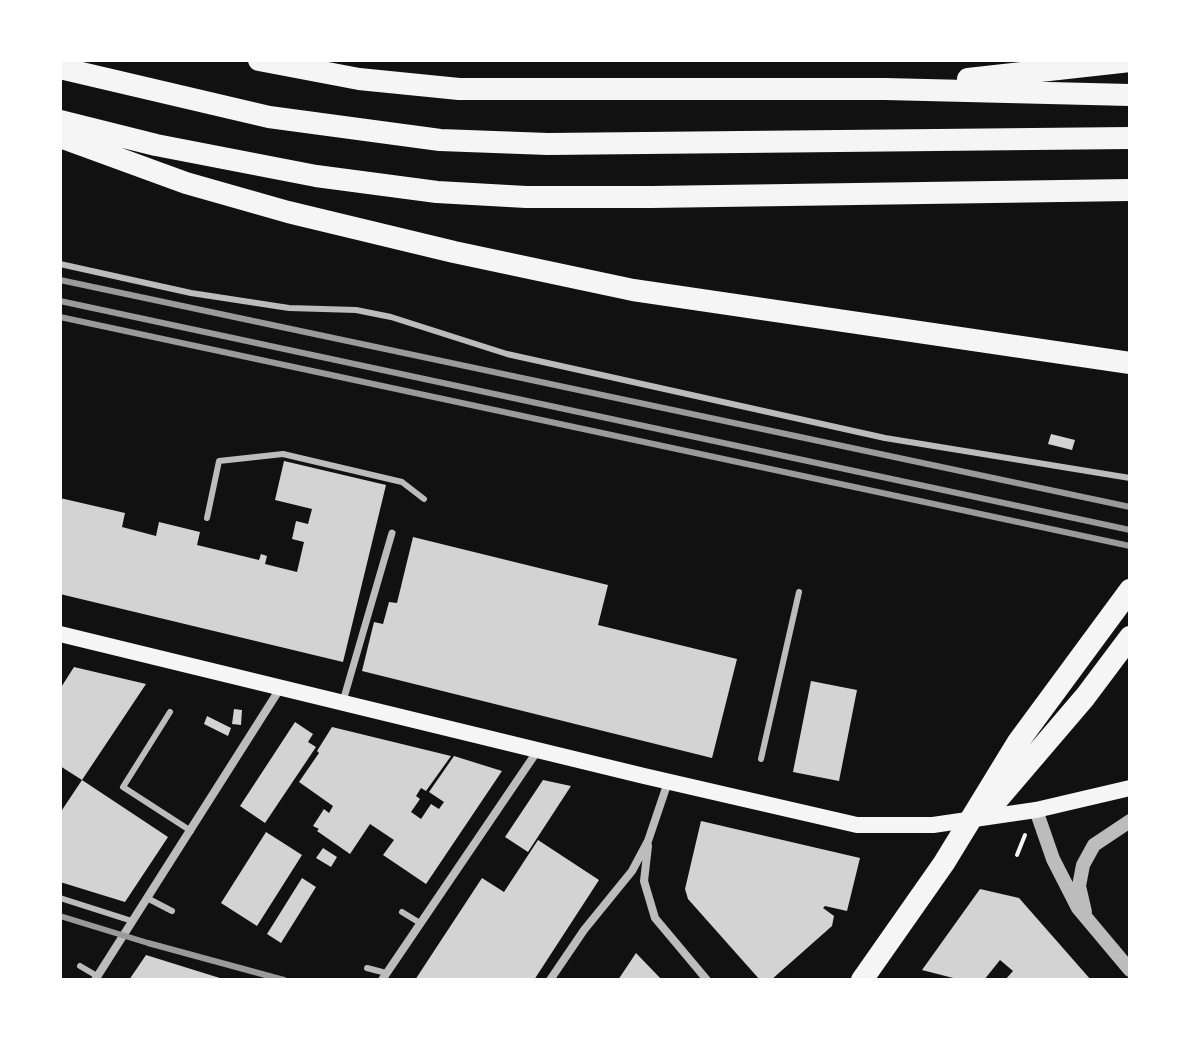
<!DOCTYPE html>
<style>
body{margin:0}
#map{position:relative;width:1190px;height:1040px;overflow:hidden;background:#111;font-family:Arial,sans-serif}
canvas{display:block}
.frame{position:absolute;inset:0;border:62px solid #fff;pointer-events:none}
</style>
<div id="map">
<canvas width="1190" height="1040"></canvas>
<div class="frame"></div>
</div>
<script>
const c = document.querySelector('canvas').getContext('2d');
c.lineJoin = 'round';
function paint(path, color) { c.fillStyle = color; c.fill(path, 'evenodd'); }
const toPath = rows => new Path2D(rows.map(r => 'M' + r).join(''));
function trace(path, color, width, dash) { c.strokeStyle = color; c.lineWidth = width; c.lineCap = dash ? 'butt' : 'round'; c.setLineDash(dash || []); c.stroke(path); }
const building = toPath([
 [1051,434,1075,440,1072,450,1048,444],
 [284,461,386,485,343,662,60,594,60,498,125,513,122,527,156,536,159,522,200,532,197,545,259,560,261,554,267,556,265,564,297,572,304,542,292,539,296,521,308,524,312,509,275,500],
 [413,537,608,585,598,625,737,659,712,758,362,671,374,622,383,624,389,602,397,603],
 [74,667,146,684,82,780,168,837,125,902,60,882,60,813,82,780,60,766,60,689],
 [811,681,857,690,839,781,793,772],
 [234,709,242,710,241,725,232,724],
 [207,716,231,728,228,736,204,724],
 [295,722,313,734,308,742,316,747,265,823,240,806],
 [332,727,451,756,426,791,421,788,416,796,420,799,411,812,421,819,431,804,439,809,444,802,429,792,454,756,502,771,426,884,383,855,394,840,370,824,350,854,317,831,319,829,313,826,324,809,329,813,333,806,299,782,319,753,317,751],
 [543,780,571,786,528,852,505,837],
 [701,821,860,858,847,911,825,906,823,908,834,916,832,926,771,980,760,980,688,899,685,889],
 [266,832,302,855,257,926,221,903],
 [538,840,599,880,534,980,415,980,482,878,504,892],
 [323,848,337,857,331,867,316,858],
 [302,878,316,887,281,943,267,934],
 [980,889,1019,898,1091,980,1005,980,1013,971,1000,960,984,980,961,980,922,970],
 [636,953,662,980,618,980],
 [146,955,223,979,223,980,129,980]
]);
const path = toPath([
 [1017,855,1025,835]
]);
const service = toPath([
 [60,264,191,293,289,308,356,310,391,317,507,354,885,438,1130,478],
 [207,518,219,461,283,454,402,482,424,499],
 [170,712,123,787,191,831],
 [761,759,799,592],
 [60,898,132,921],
 [147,898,172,911],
 [402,912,420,923],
 [80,966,97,976],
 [367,968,386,973]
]);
const pedestrian = toPath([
 [343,701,392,533]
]);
const minor = toPath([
 [648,846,644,881,655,918,707,980],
 [95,980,281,687],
 [382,980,538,750],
 [550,980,584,930,632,871,648,841,668,782]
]);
const tertiary = toPath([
 [1036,810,1053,859,1078,908,1130,970],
 [1085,912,1079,886,1083,865,1094,845,1130,821]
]);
const secondary = toPath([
 [60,634,644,776,857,825,933,825,1036,810,1130,788]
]);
const motorway = toPath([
 [259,60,359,79,459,89,885,89,1130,95],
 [60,68,269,117,440,140,548,144,1130,138],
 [968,79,1130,61],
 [60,121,156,145,316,176,437,192,526,197,651,197,1130,190],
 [60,137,186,183,288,212,454,252,633,290,1130,363],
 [991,807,1085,697,1130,637],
 [862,980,944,863,1018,742,1130,590]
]);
const rail = toPath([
 [60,280,1130,507],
 [60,301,1130,530],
 [60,317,1130,546],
 [60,916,148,943,284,980]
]);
paint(building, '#d3d3d3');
trace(path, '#f5f5f5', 4);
trace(service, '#bcbcbc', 6);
trace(pedestrian, '#bcbcbc', 7);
trace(minor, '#bcbcbc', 8);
trace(tertiary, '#bcbcbc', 14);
trace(secondary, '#f5f5f5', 16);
trace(motorway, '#f5f5f5', 22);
trace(rail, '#9a9a9a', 6);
</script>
